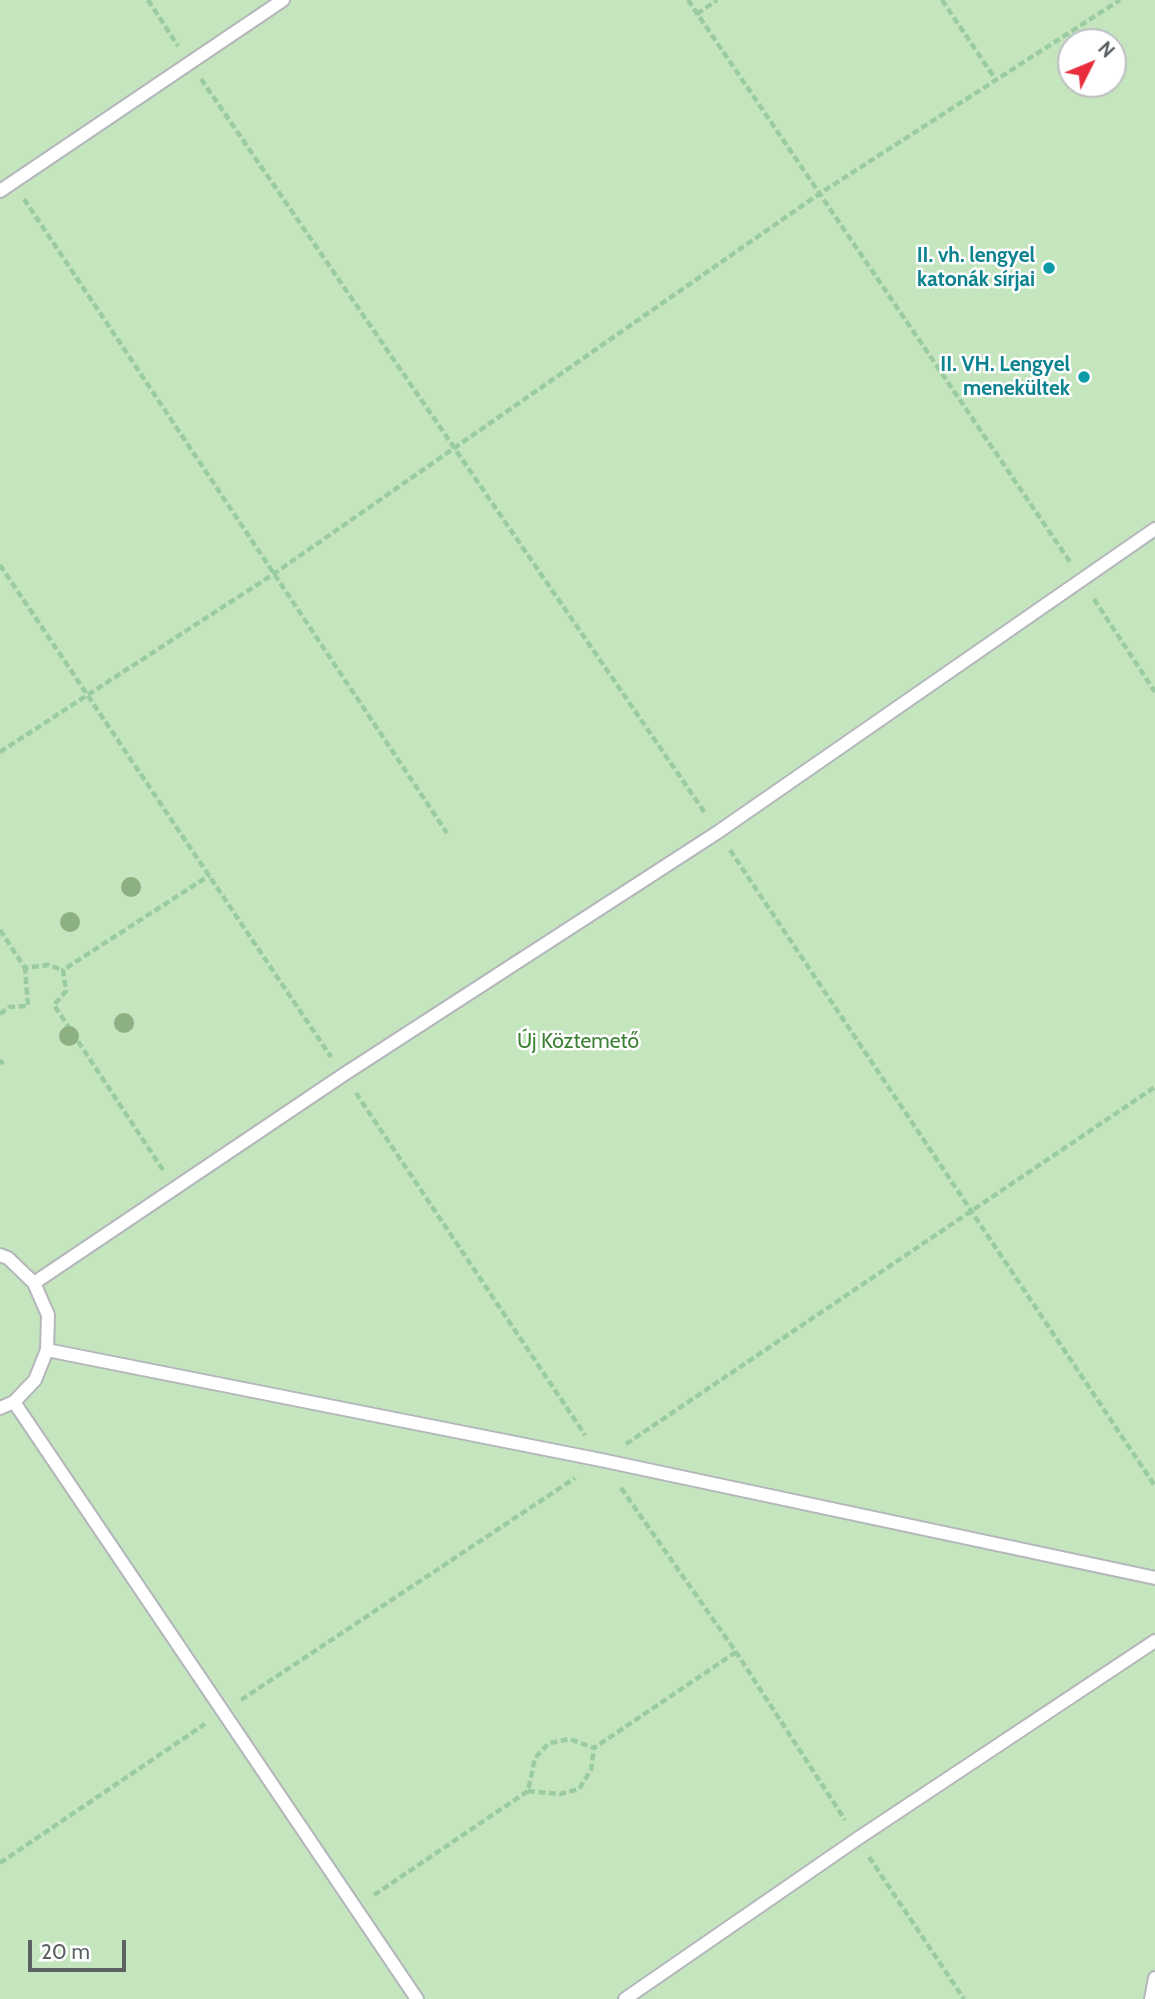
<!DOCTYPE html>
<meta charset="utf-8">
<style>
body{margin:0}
#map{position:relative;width:1155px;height:1999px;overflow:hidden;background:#ede9e2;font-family:Cabin,sans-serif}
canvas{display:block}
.north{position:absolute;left:1057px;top:28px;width:70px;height:70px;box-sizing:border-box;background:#fff;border:2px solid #bdbfc1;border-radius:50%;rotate:47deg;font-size:19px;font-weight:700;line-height:28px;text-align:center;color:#5b6063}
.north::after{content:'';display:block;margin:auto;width:24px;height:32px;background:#e92d3c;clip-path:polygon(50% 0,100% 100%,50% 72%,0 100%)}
.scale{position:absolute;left:28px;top:1940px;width:98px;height:32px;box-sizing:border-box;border:4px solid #5b6063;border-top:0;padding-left:9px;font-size:21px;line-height:24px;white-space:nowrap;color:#5b6063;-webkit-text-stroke:5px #fff;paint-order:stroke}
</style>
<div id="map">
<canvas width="1155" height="1999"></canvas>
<div class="north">N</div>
<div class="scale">20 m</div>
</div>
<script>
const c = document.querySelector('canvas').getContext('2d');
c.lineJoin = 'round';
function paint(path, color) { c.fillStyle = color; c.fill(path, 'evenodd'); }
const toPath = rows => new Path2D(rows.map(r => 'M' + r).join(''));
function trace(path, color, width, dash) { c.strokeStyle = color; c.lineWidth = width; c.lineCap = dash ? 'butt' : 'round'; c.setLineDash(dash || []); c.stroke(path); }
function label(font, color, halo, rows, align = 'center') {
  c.font = font + ' Cabin,sans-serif'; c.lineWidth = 5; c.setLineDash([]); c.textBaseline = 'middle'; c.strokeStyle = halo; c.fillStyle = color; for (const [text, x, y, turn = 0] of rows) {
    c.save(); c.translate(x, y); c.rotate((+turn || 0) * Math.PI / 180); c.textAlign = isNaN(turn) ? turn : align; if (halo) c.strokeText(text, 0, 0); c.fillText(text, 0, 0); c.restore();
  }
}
const green = toPath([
 [0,0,1155,0,1155,1999,0,1999],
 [1071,42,1113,42,1113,84,1071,84]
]);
const path = toPath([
 [148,0,178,46],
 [688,0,1070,562],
 [942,0,996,80],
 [697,14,717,0],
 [201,79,705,813],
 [24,199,447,833],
 [0,565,331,1057],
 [1094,599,1155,692],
 [0,752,275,573,819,194,1120,0],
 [730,850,1155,1486],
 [0,930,25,968,48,965,63,970],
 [0,1014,9,1007,28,1006,25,968],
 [0,1060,3,1064],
 [356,1093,585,1435],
 [163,1170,54,1005,66,991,63,970,210,875],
 [626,1444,1155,1087],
 [621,1488,736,1652,845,1820],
 [241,1700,575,1478],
 [528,1791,560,1794,579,1789,591,1770,594,1748],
 [869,1857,964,1999],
 [0,1863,205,1724],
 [374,1895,528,1791,535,1758,549,1743,570,1739,594,1748,736,1652]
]);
const service = toPath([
 [0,191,283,0],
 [0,1255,8,1258,34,1283,48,1315,47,1350,35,1380,14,1402,0,1408],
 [34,1283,343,1075,718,832,1155,529],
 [47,1350,601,1460,1155,1578],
 [14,1402,417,1999],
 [625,1999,857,1839,1155,1641],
 [1151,1999,1155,1978]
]);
const trees = [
 [131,887],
 [70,922],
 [124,1023],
 [69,1036]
];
const markers = [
 [1049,268,7,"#0f9aa8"],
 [1084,377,7,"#0f9aa8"]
];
const cultureNames = [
 ["II. vh. lengyel",1035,256],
 ["katonák sírjai",1035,280],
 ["II. VH. Lengyel",1070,365],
 ["menekültek",1070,389]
];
const parkNames = [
 ["Új Köztemető",578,1042]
];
paint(green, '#c4e5be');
trace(service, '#b3b6ba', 16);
trace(path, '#9bcba0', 4.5, [7, 3.5]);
trace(service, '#fff', 12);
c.fillStyle = '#8cb082';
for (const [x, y] of trees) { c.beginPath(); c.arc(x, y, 10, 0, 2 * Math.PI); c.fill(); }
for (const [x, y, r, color] of markers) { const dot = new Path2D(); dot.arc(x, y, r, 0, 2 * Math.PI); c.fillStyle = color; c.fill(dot); trace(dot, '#fff', 2.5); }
label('bold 21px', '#0d838f', '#fff', cultureNames, 'right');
label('21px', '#3c8133', '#fff', parkNames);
</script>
